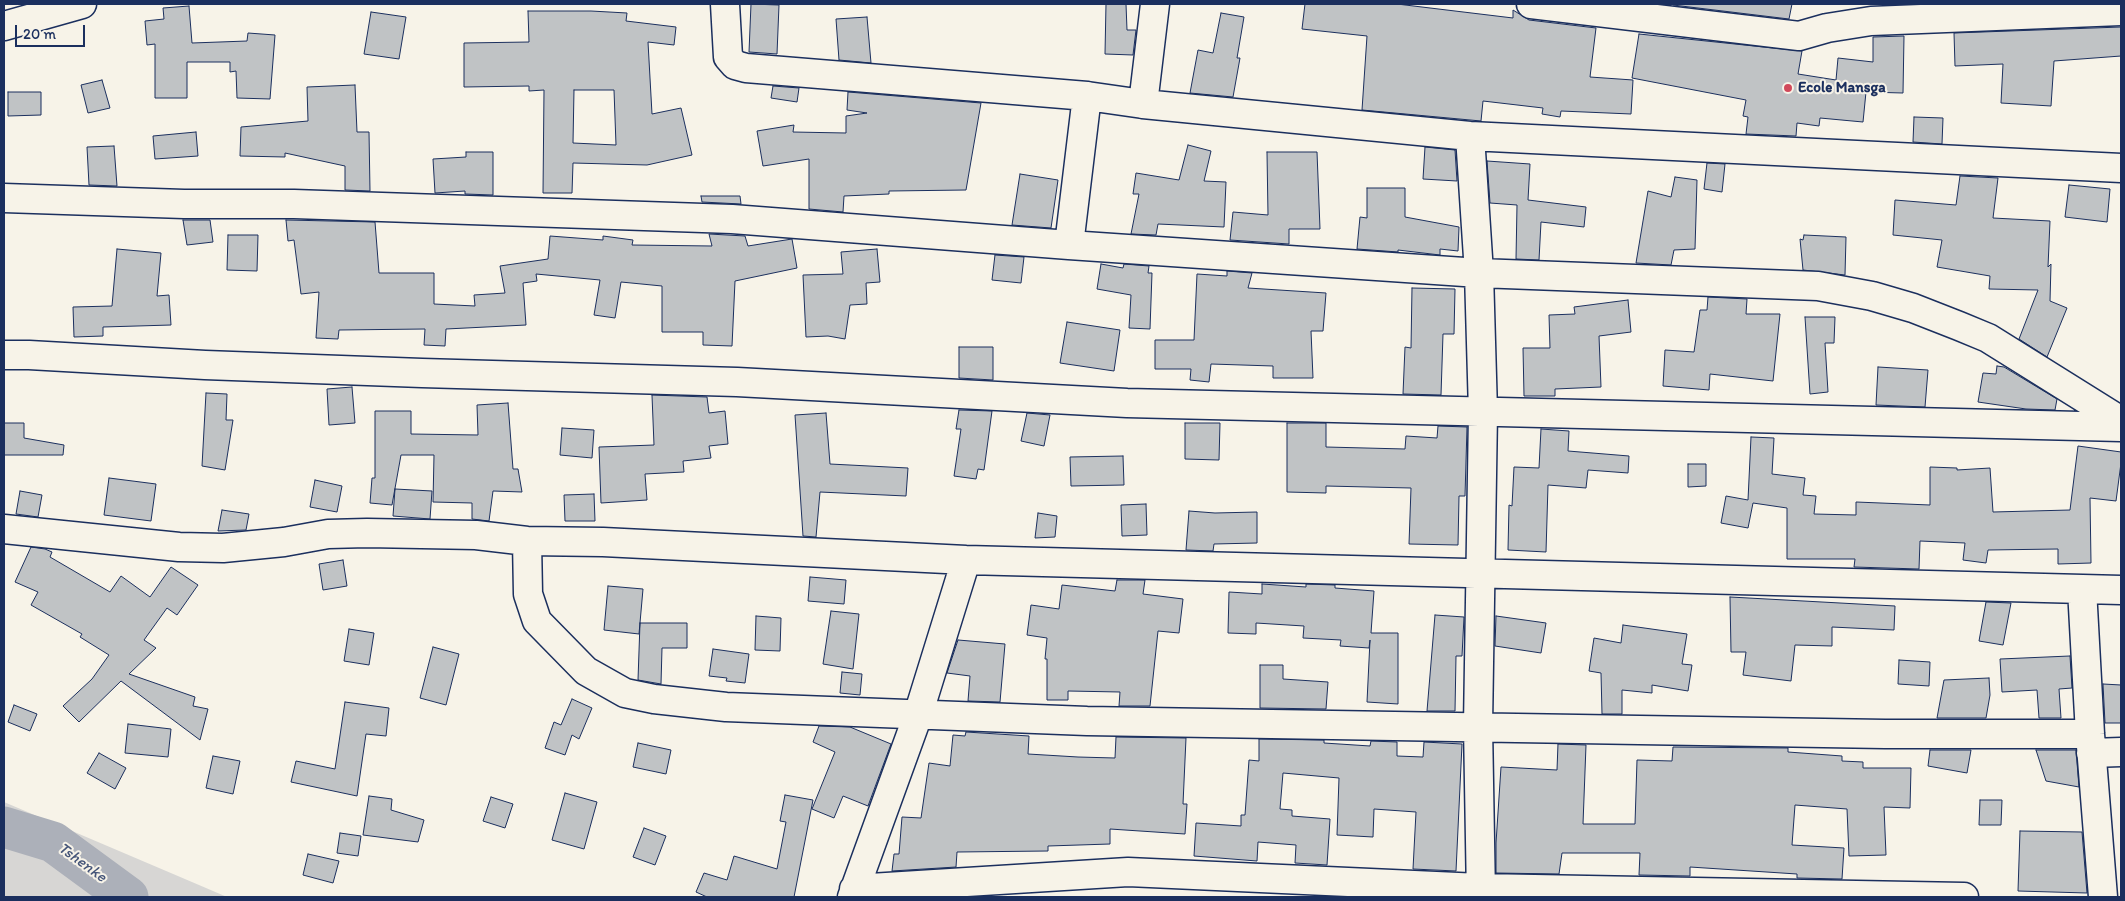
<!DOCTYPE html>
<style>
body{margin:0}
#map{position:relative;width:2125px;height:901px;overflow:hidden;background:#f7f3e8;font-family:Itim,sans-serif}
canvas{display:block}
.frame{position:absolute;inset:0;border:5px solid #1b2f5e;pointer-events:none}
.scale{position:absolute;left:15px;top:25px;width:70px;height:22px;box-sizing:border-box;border:2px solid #1b2f5e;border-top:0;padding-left:6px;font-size:15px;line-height:18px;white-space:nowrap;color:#1b2f5e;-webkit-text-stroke:4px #f7f3e8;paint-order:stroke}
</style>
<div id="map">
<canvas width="2125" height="901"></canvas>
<div class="frame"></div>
<div class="scale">20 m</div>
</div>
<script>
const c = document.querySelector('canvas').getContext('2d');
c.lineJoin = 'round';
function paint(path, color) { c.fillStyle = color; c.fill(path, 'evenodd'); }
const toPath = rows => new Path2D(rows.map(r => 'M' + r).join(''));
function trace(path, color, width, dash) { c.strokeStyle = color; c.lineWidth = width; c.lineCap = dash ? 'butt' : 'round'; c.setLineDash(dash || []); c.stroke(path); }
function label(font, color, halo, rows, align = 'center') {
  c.font = font + ' Itim,sans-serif'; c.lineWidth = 4; c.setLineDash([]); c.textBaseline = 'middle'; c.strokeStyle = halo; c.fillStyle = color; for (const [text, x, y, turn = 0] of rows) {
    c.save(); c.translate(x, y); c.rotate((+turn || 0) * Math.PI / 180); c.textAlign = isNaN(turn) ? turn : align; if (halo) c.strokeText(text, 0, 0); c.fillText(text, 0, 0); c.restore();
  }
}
const green = toPath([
 [4,802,199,885,227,897,4,897]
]);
const river = toPath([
 [4,827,53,842,128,897]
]);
const building = toPath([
 [751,4,779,5,777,54,749,52,751,4],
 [1106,4,1126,4,1127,30,1136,30,1133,55,1105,54,1106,4],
 [1305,4,1397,4,1513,18,1513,10,1529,20,1596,28,1590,77,1633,80,1631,114,1561,111,1560,117,1542,114,1543,108,1483,101,1481,121,1362,110,1367,36,1302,29,1305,4],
 [1673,4,1792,4,1789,19,1673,5,1673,4],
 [189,6,192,43,247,41,248,33,275,35,270,99,237,98,236,71,230,72,230,62,187,62,187,98,155,98,155,44,147,45,145,21,164,19,163,8,189,6],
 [528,11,591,11,627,13,626,21,676,27,674,45,648,42,652,114,681,108,692,155,647,165,573,163,572,193,543,193,544,90,529,91,529,86,464,87,464,43,529,42,528,11],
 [574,90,614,90,616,145,573,143,574,90],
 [371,12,406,17,399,59,364,54,371,12],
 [1221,13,1244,17,1237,58,1240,58,1233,97,1190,93,1198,50,1213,53,1221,13],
 [867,17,871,63,839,60,836,19,867,17],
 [2121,27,2121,56,2054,61,2051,106,2001,103,2003,64,1955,66,1954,33,2121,27],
 [1639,34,1802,51,1798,74,1836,80,1838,58,1873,62,1873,37,1904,36,1903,93,1866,92,1863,122,1820,118,1819,126,1797,123,1796,136,1746,134,1748,117,1743,116,1746,100,1632,78,1639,34],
 [102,80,110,108,88,113,81,85,102,80],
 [355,85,357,132,369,132,370,191,345,190,345,166,285,153,285,157,240,156,241,127,308,121,307,87,355,85],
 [773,86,799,88,797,102,771,98,773,86],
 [8,92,41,92,41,115,8,116,8,92],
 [848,92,981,103,966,190,889,191,889,194,844,196,843,212,809,209,809,159,763,166,757,131,794,125,793,132,846,133,846,116,867,113,847,110,848,92],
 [1914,117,1943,118,1942,144,1913,142,1914,117],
 [196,132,198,156,155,159,153,136,196,132],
 [1188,145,1211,151,1204,181,1226,182,1224,227,1158,224,1156,235,1131,234,1139,194,1133,194,1136,173,1179,180,1188,145],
 [114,146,117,186,89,185,87,147,114,146],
 [1425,147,1455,150,1457,181,1423,179,1425,147],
 [466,152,493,152,493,195,465,194,465,191,435,193,433,159,466,157,466,152],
 [1267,152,1317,152,1320,229,1289,229,1289,244,1230,240,1233,212,1268,215,1267,152],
 [1487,161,1530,164,1528,200,1586,207,1584,227,1541,222,1539,260,1516,259,1517,205,1490,203,1487,161],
 [1707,163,1725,164,1722,192,1704,189,1707,163],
 [1020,174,1058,180,1051,228,1012,225,1020,174],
 [1960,176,1998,178,1993,218,2050,221,2048,267,2051,264,2050,301,2067,308,2047,357,2019,339,2038,290,1989,289,1990,276,1937,267,1942,240,1893,235,1895,200,1956,205,1960,176],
 [1675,177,1697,180,1695,249,1674,250,1671,265,1636,263,1648,191,1671,197,1675,177],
 [2069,185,2110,189,2107,222,2065,217,2069,185],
 [1367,188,1405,188,1405,217,1459,227,1458,251,1440,249,1440,255,1398,250,1398,252,1357,249,1360,217,1367,218,1367,188],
 [701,196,740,196,741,204,702,202,701,196],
 [183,220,210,220,213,242,187,245,183,220],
 [286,220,375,222,379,273,434,273,434,304,475,306,474,295,505,293,500,266,548,259,550,236,603,240,603,236,633,240,632,245,712,246,709,234,745,236,748,246,792,239,797,268,735,281,732,346,703,345,703,332,662,332,662,286,621,282,615,318,594,315,600,280,536,274,537,281,523,283,526,325,446,329,445,346,424,345,425,329,339,330,338,339,316,338,319,292,301,294,294,240,288,241,286,220],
 [228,235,258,235,257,271,227,270,228,235],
 [1804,235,1846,237,1845,275,1803,270,1800,239,1803,240,1804,235],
 [117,249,161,253,157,296,169,295,171,325,103,327,103,336,74,337,73,307,112,306,117,249],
 [877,249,880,282,866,283,867,304,850,305,845,339,828,336,806,337,803,275,843,274,841,252,877,249],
 [995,255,1024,257,1021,283,992,280,995,255],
 [1101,264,1123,268,1124,264,1149,266,1148,273,1152,273,1150,329,1129,328,1131,295,1097,289,1101,264],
 [1227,271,1252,273,1248,288,1326,293,1323,331,1311,331,1313,378,1273,378,1273,366,1211,364,1209,382,1190,380,1191,369,1155,369,1155,340,1194,340,1197,274,1227,276,1227,271],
 [1412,288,1455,289,1454,334,1443,334,1441,395,1403,394,1405,347,1411,348,1412,288],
 [1708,297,1747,299,1746,314,1780,314,1773,381,1710,374,1709,390,1663,386,1665,350,1694,352,1700,310,1707,310,1708,297],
 [1628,300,1631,332,1599,336,1601,387,1555,389,1555,396,1524,396,1523,348,1550,348,1549,315,1575,314,1574,307,1628,300],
 [1805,317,1835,317,1834,343,1825,343,1828,392,1810,394,1805,317],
 [1067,322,1120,330,1114,371,1060,363,1067,322],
 [959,347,993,347,993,380,959,378,959,347],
 [1997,366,2004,367,2057,399,2055,410,2026,409,1978,402,1983,373,1996,374,1997,366],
 [1878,367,1928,370,1925,407,1876,405,1878,367],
 [352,387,355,423,329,425,327,389,352,387],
 [206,393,227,394,226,420,233,420,225,470,202,466,206,393],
 [652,395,707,397,709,413,725,411,728,444,709,446,711,458,683,461,684,472,645,474,647,500,601,503,599,447,654,445,652,395],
 [508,403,513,469,518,469,522,492,493,491,489,521,472,519,472,503,433,502,434,455,401,455,392,505,370,503,372,478,375,478,375,411,411,411,411,434,478,435,477,405,508,403],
 [959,410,992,411,984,470,978,469,976,479,954,476,961,429,956,429,959,410],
 [826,413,830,464,908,468,906,496,820,492,816,537,803,536,795,415,826,413],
 [1027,413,1050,415,1044,446,1021,441,1027,413],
 [4,423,24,423,24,438,64,445,63,455,4,455,4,423],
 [1185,423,1220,423,1219,460,1185,459,1185,423],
 [1287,423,1326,423,1326,447,1405,449,1406,436,1437,438,1438,426,1467,427,1465,496,1459,496,1458,545,1409,544,1411,488,1326,486,1326,493,1287,492,1287,423],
 [562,428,594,430,592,458,560,455,562,428],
 [1541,429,1569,431,1568,451,1629,456,1628,473,1588,470,1586,488,1548,485,1546,552,1508,550,1509,505,1512,506,1514,467,1539,468,1541,429],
 [1751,437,1774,438,1772,474,1805,478,1803,495,1816,496,1814,514,1856,515,1856,502,1930,505,1930,467,1957,468,1957,470,1990,468,1993,512,2070,510,2078,446,2121,452,2121,463,2116,501,2090,498,2091,563,2058,564,2058,549,1988,550,1986,563,1963,560,1965,543,1920,541,1919,569,1854,567,1855,559,1787,559,1787,508,1753,503,1748,528,1721,523,1726,496,1748,500,1751,437],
 [1123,456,1124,485,1071,486,1070,457,1123,456],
 [1688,464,1706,464,1706,486,1688,487,1688,464],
 [109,478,156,484,151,521,104,515,109,478],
 [315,480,342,486,337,512,310,507,315,480],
 [395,489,432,491,430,519,393,516,395,489],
 [20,491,42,495,38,517,16,514,20,491],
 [594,494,595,521,565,521,564,495,594,494],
 [1146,504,1147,535,1122,536,1121,505,1146,504],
 [222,510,249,514,246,530,218,531,222,510],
 [1189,511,1215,513,1257,512,1257,543,1214,544,1213,551,1186,550,1189,511],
 [1038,513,1057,516,1055,537,1035,538,1038,513],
 [31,547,45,549,52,552,50,557,110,592,121,576,150,597,171,567,198,585,177,615,167,608,144,640,156,648,129,674,195,697,193,706,208,709,200,740,121,681,79,722,63,706,92,679,109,655,80,637,82,634,31,605,38,592,15,582,31,547],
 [343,560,347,586,323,590,319,564,343,560],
 [810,577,846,580,844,604,808,601,810,577],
 [1117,580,1145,580,1143,594,1183,599,1179,633,1158,631,1150,706,1119,706,1120,692,1068,691,1068,700,1047,700,1047,659,1045,659,1047,638,1027,635,1031,605,1059,609,1062,585,1115,591,1117,580],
 [1262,584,1306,587,1306,584,1335,585,1335,588,1374,591,1371,633,1398,633,1398,704,1367,702,1370,640,1369,648,1340,646,1341,640,1303,638,1304,626,1256,623,1256,634,1228,633,1229,592,1262,594,1262,584],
 [608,586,643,589,639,634,604,630,608,586],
 [1730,597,1895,606,1894,630,1832,627,1832,646,1795,645,1791,681,1743,675,1746,652,1731,652,1730,597],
 [1986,602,2011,603,2003,645,1979,641,1986,602],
 [831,611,859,614,853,669,823,664,831,611],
 [1435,615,1464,617,1462,656,1456,656,1455,711,1427,711,1435,615],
 [756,616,781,618,780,651,755,650,756,616],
 [1496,616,1546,623,1541,653,1495,646,1496,616],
 [640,623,687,623,687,648,662,648,661,684,638,680,640,623],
 [1623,625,1687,634,1682,664,1692,665,1688,691,1652,685,1652,693,1622,690,1622,714,1602,714,1601,673,1589,671,1594,638,1621,643,1623,625],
 [349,629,374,633,369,665,344,661,349,629],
 [958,640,1005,644,1000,702,968,701,970,676,947,673,958,640],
 [433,647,459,654,446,705,420,698,433,647],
 [713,649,749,654,745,683,726,681,727,678,709,676,713,649],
 [2070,656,2072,688,2059,689,2061,718,2039,718,2037,690,2002,692,2000,659,2070,656],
 [1899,660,1930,662,1929,686,1898,684,1899,660],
 [1260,665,1283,665,1283,679,1328,682,1326,709,1260,708,1260,665],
 [842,672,862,674,860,695,840,693,842,672],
 [1989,678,1990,695,1986,718,1937,718,1944,680,1989,678],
 [2103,684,2121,685,2121,723,2105,723,2103,684],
 [572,699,592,708,579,739,572,735,565,755,545,748,554,722,561,725,572,699],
 [345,702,389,708,386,736,366,734,357,796,291,782,296,761,335,769,345,702],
 [14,705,37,714,30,731,8,722,14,705],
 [128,724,171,729,168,757,125,753,128,724],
 [819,726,850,727,891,744,868,806,843,796,834,818,812,809,835,752,813,742,819,726],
 [966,732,1029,736,1028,754,1078,757,1115,758,1116,737,1186,738,1183,804,1187,804,1185,834,1110,829,1110,844,1048,846,1048,851,957,852,956,867,892,871,894,854,899,854,902,817,921,818,929,763,950,766,953,735,965,736,966,732],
 [1259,739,1324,740,1324,743,1370,746,1371,741,1397,742,1397,756,1423,757,1424,742,1462,744,1456,871,1413,869,1416,812,1374,809,1373,837,1337,835,1339,778,1283,773,1280,809,1292,810,1292,816,1330,819,1327,865,1295,863,1296,845,1258,842,1257,861,1194,856,1196,823,1241,826,1241,815,1245,815,1249,760,1259,761,1259,739],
 [638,743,671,750,666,774,633,767,638,743],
 [1558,744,1586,745,1583,824,1635,824,1637,760,1672,761,1673,747,1788,748,1788,752,1842,756,1842,761,1863,762,1863,768,1911,768,1910,808,1884,807,1886,855,1849,856,1847,809,1795,805,1792,845,1844,848,1842,879,1797,878,1797,874,1690,867,1690,876,1639,875,1640,853,1562,853,1559,874,1496,873,1496,843,1501,767,1557,770,1558,744],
 [1930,750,1971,750,1967,773,1928,766,1930,750],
 [2036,750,2076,750,2079,787,2046,781,2036,750],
 [99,753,126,768,115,789,87,773,99,753],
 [213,756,240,761,233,794,206,788,213,756],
 [565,793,597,802,584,849,552,840,565,793],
 [785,795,813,800,794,897,707,897,696,892,704,873,727,880,734,856,777,869,786,822,780,821,785,795],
 [369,796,392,799,391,810,424,820,418,842,363,835,369,796],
 [491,797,513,804,505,828,483,821,491,797],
 [1980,800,2002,800,2001,825,1979,825,1980,800],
 [644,828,666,836,655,865,633,857,644,828],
 [2020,831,2082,832,2087,893,2018,891,2020,831],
 [340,833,361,836,358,856,337,853,340,833],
 [308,854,339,861,333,883,303,875,308,854]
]);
const minor = toPath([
 [725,4,728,57,735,65,746,68,1087,96,1143,104,1470,136,2121,168],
 [1531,4,1799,36,1827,28,1871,21,2121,11],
 [4,26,82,4],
 [1143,104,1155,4],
 [1470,136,1479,273,1483,412,1478,726,1481,897],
 [4,198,184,204,294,204,732,219,1069,245,1479,273,1818,286,1872,296,1913,308,1959,326,1988,338,2121,421],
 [1069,245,1087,96],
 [4,355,29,355,205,365,422,373,737,382,1127,403,2121,427],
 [4,529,179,547,223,548,284,542,328,534,367,533,476,535,527,541,603,542,966,560,2121,590],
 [527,541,528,594,537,621,586,671,625,693,654,699,726,707,1087,721,1885,734,2090,734],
 [2082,589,2090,734,2103,897],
 [2091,753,2121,752],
 [854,889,1128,872,1480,888,1964,897],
 [852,897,918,715,966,560]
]);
const markers = [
 [1788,88,5,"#d1495b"]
];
const poiNames = [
 ["Ecole Mansga",1798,88]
];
const waterNames = [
 ["Tshenke",82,863,36]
];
paint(green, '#d7d6d4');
trace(river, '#acb0b9', 41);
paint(building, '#c0c3c5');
trace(building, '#1b2f5e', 1);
trace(minor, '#1b2f5e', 31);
trace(minor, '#f7f3e8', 28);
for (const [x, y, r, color] of markers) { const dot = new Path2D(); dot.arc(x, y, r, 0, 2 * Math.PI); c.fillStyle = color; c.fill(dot); trace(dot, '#f7f3e8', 2); }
label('bold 15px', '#1b2f5e', '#f7f3e8', poiNames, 'left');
label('italic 16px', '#465679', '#f7f3e8', waterNames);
</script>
